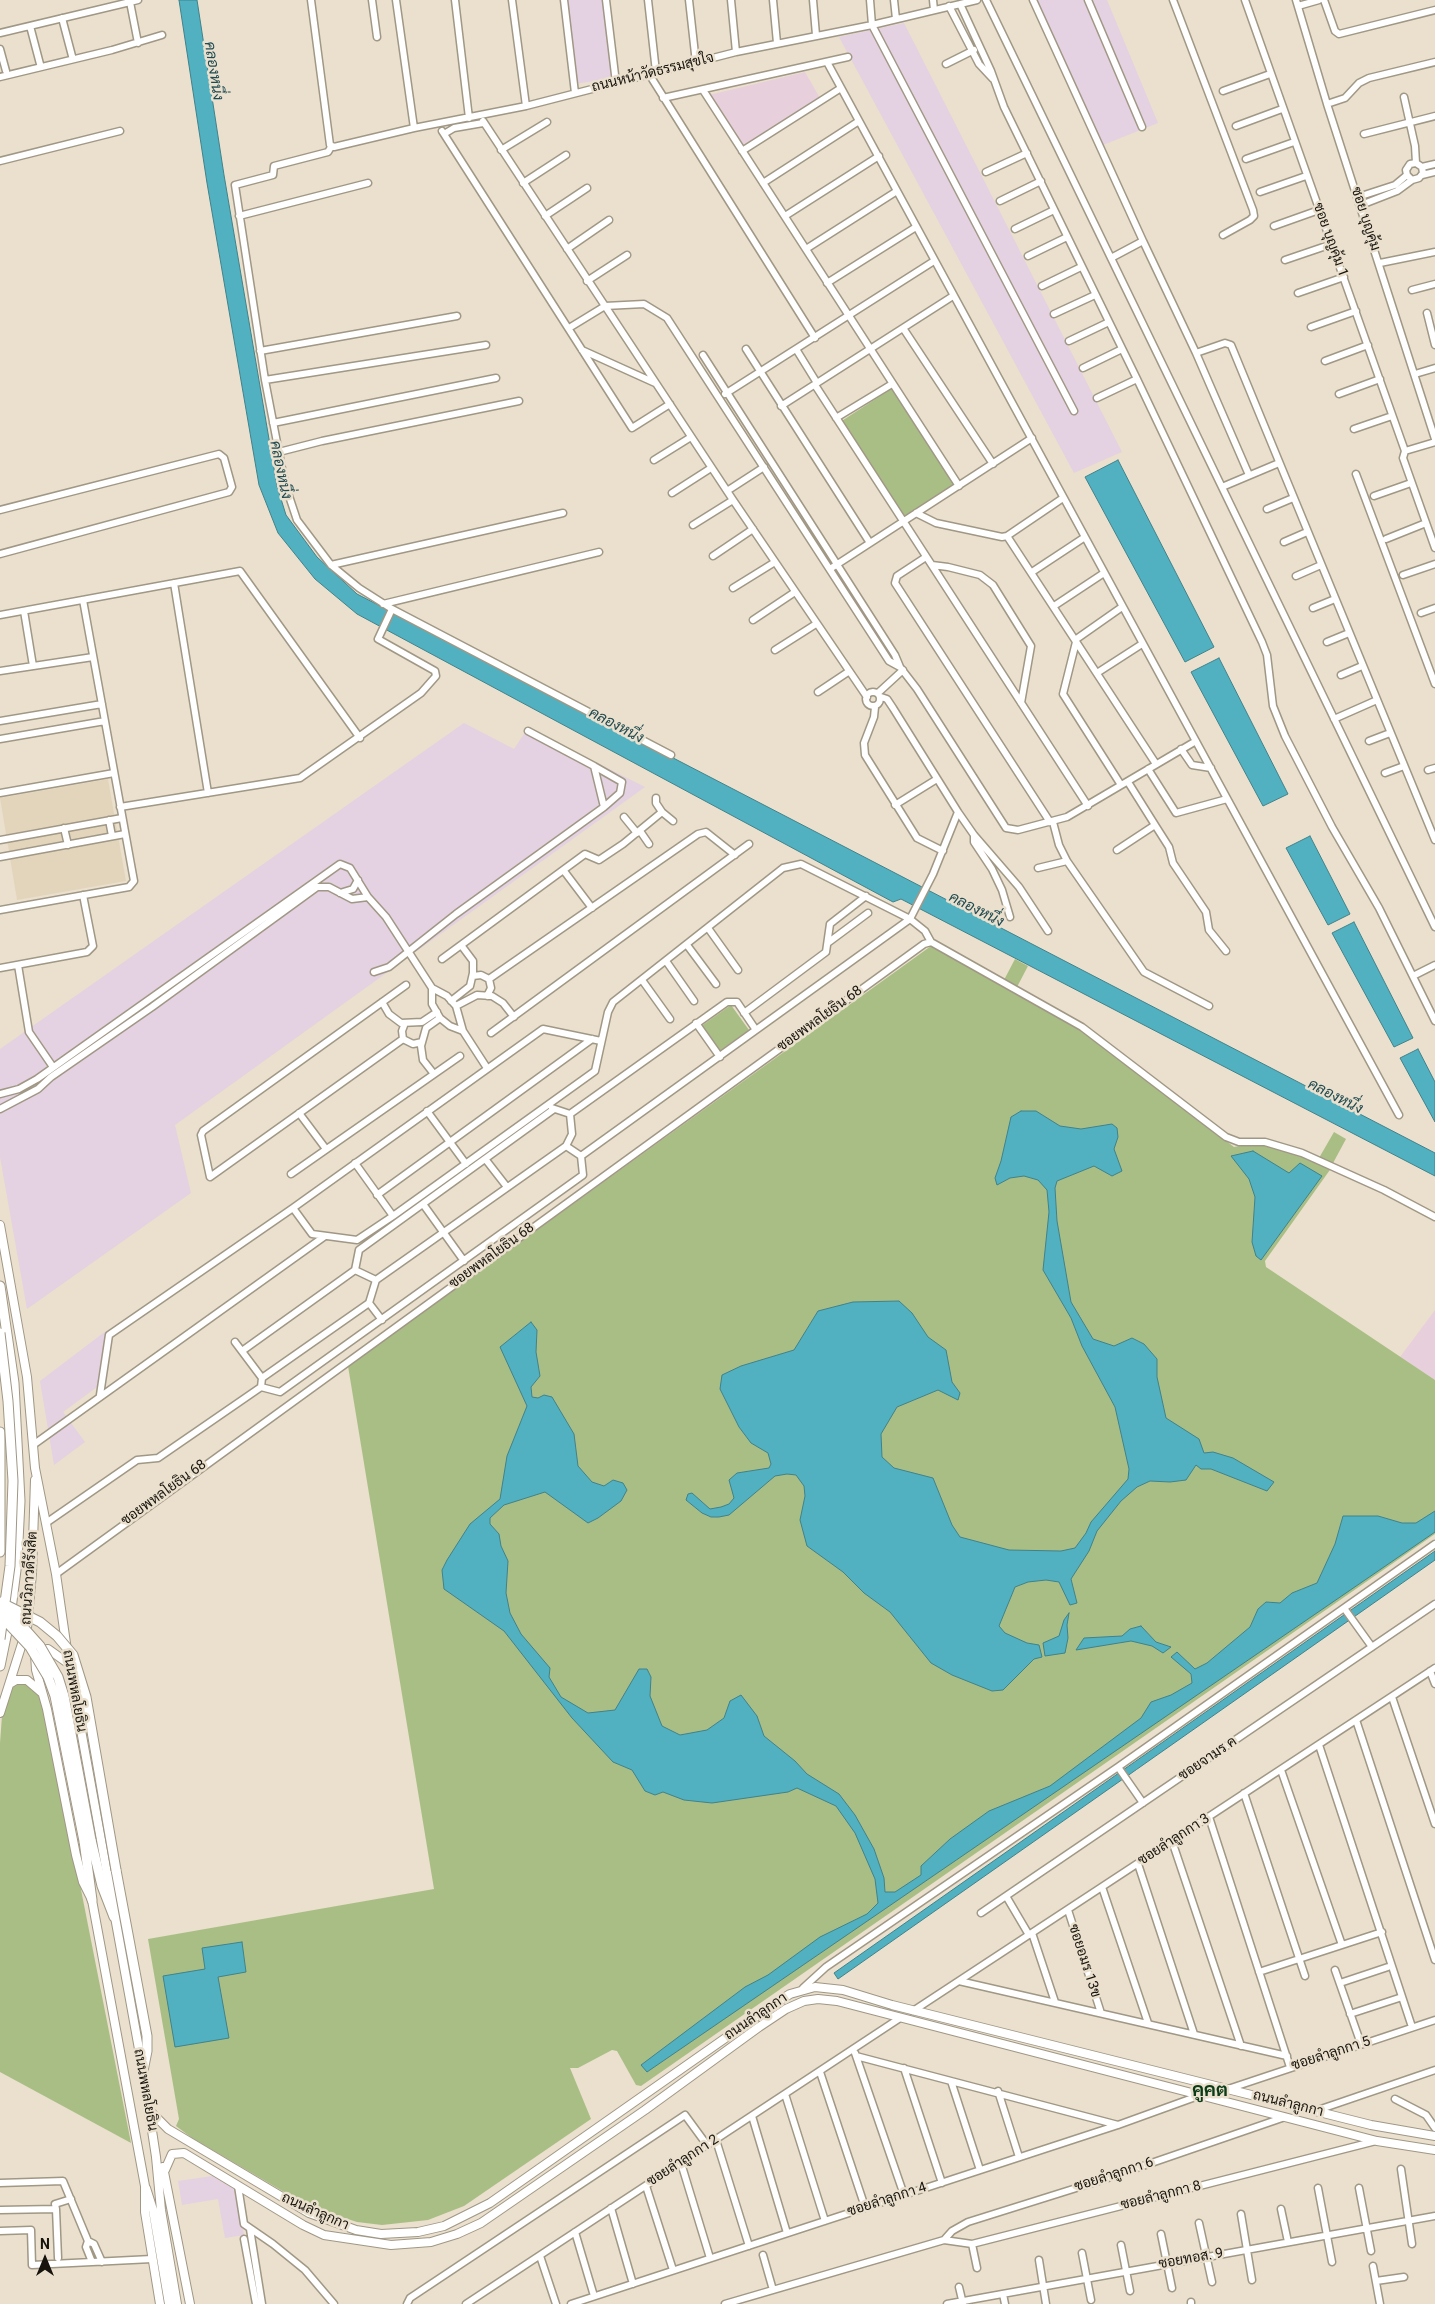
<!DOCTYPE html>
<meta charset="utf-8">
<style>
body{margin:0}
#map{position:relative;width:1435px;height:2304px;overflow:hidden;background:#eae0cd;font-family:Roboto,sans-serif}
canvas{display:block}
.north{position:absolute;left:20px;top:2234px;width:50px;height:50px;-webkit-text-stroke:4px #eae0cd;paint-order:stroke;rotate:0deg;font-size:14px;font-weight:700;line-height:20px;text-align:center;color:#17140d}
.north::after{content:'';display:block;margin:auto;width:18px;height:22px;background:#17140d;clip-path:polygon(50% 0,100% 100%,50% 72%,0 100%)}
</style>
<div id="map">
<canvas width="1435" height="2304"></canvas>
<div class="north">N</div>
</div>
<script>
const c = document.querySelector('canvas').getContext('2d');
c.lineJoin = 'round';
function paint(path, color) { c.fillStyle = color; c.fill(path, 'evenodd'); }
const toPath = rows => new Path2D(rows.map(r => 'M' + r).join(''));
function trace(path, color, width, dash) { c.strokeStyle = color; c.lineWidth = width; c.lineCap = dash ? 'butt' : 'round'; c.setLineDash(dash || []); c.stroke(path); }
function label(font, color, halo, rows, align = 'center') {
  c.font = font + ' Roboto,Sarabun,sans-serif'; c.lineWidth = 5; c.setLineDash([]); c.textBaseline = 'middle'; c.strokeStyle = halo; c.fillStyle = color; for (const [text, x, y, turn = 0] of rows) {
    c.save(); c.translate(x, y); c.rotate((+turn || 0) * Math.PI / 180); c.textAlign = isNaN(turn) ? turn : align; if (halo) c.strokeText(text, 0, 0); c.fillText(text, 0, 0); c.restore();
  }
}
const commercial = toPath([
 [564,0,605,0,614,78,574,84],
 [1037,0,1107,0,1158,123,1103,145],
 [904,23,1122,452,1074,473,839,37],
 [464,723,514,749,528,728,645,787,175,1125,191,1193,27,1309,0,1157,0,1049],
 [106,1331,97,1387,63,1412,85,1442,54,1465,40,1381],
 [212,2176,236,2190,244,2235,225,2238,218,2199,182,2205,178,2181]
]);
const built = toPath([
 [108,779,126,881,17,900,0,798]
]);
const education = toPath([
 [805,72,820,98,745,147,709,95],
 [1435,1310,1435,1380,1400,1357]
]);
const green = toPath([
 [894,387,956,485,903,520,837,424],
 [931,946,1089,1035,1234,1147,1260,1142,1297,1151,1332,1167,1265,1261,1266,1267,1435,1380,1435,1534,641,2086,636,2085,617,2051,612,2050,578,2068,570,2068,591,2119,464,2206,428,2220,382,2225,357,2222,308,2206,192,2138,176,2126,179,2119,148,1939,434,1889,348,1366],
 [1015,959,1028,966,1017,987,1004,980],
 [731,1005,749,1030,718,1052,700,1027],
 [1334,1132,1346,1139,1332,1165,1319,1158],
 [17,1681,33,1683,43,1697,131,2143,0,2072,0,1743,3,1702]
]);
const water = toPath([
 [179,0,197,0,224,175,277,486,286,515,317,557,357,594,1435,1153,1435,1176,901,899,893,902,357,614,315,579,278,533,259,485,207,183,179,0],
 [1118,460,1214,647,1185,662,1085,477,1118,460],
 [1219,658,1288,794,1263,806,1191,672,1219,658],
 [1310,836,1350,914,1328,925,1286,848,1310,836],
 [1354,922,1413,1038,1394,1047,1332,933,1354,922],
 [1418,1049,1435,1082,1435,1122,1400,1058,1418,1049],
 [1021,1111,1036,1111,1060,1126,1081,1129,1112,1124,1117,1128,1118,1137,1114,1149,1122,1171,1112,1176,1094,1166,1057,1181,1055,1188,1057,1221,1071,1302,1093,1339,1114,1346,1132,1338,1144,1344,1157,1359,1157,1377,1166,1418,1199,1439,1204,1453,1213,1452,1233,1458,1274,1482,1267,1491,1211,1469,1201,1469,1196,1465,1186,1480,1170,1482,1150,1481,1137,1487,1121,1501,1097,1531,1089,1551,1071,1579,1077,1603,1070,1605,1059,1582,1046,1580,1028,1582,1015,1587,999,1626,1005,1633,1027,1643,1039,1645,1042,1657,1034,1659,1003,1690,992,1691,952,1675,931,1663,890,1612,864,1593,843,1572,807,1546,800,1520,805,1496,804,1486,796,1475,787,1474,775,1476,729,1515,719,1517,711,1517,702,1513,686,1500,688,1494,692,1493,710,1509,721,1507,729,1504,734,1498,729,1480,737,1473,769,1468,771,1464,768,1453,751,1443,739,1427,720,1389,722,1375,741,1366,794,1350,818,1311,853,1302,899,1301,912,1313,928,1337,946,1350,952,1382,960,1393,958,1400,938,1390,897,1407,881,1434,882,1457,894,1468,933,1478,952,1525,960,1537,1009,1550,1061,1551,1075,1548,1086,1533,1091,1522,1128,1479,1129,1469,1115,1407,1082,1346,1071,1318,1043,1270,1049,1212,1047,1190,1038,1180,1024,1176,1010,1178,997,1185,995,1178,1001,1161,1011,1117,1021,1111],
 [1253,1151,1289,1173,1300,1163,1322,1176,1261,1260,1256,1256,1252,1242,1255,1197,1249,1179,1231,1156,1253,1151],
 [531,1322,537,1330,536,1352,540,1376,531,1387,532,1397,538,1398,544,1395,552,1397,574,1434,578,1466,592,1482,604,1486,613,1480,623,1483,627,1490,621,1501,598,1518,588,1523,545,1492,504,1505,490,1518,490,1524,499,1534,501,1546,508,1561,506,1593,510,1613,521,1634,550,1668,549,1677,561,1697,588,1713,615,1710,639,1669,647,1669,651,1677,650,1696,662,1726,680,1735,707,1730,724,1718,730,1701,741,1695,757,1716,764,1736,795,1761,807,1774,839,1794,855,1815,874,1849,884,1878,885,1892,895,1892,921,1875,921,1866,950,1839,989,1811,1050,1786,1141,1718,1151,1702,1171,1695,1192,1683,1191,1674,1171,1657,1177,1652,1195,1669,1207,1663,1250,1627,1258,1609,1266,1602,1280,1603,1292,1593,1317,1583,1335,1544,1343,1516,1378,1516,1402,1523,1416,1523,1435,1511,1435,1532,647,2072,641,2065,745,1987,768,1975,820,1937,867,1914,878,1903,875,1879,855,1833,836,1806,797,1788,788,1792,712,1803,684,1800,663,1792,655,1795,645,1791,632,1770,613,1762,572,1718,504,1631,444,1589,442,1570,447,1560,470,1524,500,1499,507,1456,527,1406,500,1347,531,1322],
 [1435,1551,1435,1560,838,1979,834,1973,1435,1551],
 [1069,1613,1067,1625,1068,1638,1065,1653,1045,1656,1043,1643,1059,1636,1064,1620,1069,1613],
 [1141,1626,1156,1642,1171,1647,1163,1653,1152,1646,1131,1641,1076,1650,1084,1638,1122,1636,1130,1629,1141,1626],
 [242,1942,246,1972,218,1977,229,2038,175,2047,163,1976,205,1969,202,1948,242,1942]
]);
const minor = toPath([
 [138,0,130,2,138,43],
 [311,0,330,145,334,147,414,128,526,106,736,52,872,25,977,0],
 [372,0,377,37],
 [396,0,414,128],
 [455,0,469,118],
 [512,0,526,106],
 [564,0,575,93],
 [606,0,616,83],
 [648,0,656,72],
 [689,0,696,63],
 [731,0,736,52],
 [773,0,777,43],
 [813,0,816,35],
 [870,0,872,25,1074,411],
 [894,0,896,19],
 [933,0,934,10],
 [986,0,1435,927],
 [1033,0,1143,241],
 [1088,0,1142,127],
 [1173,0,1253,210,1254,216,1250,220,1223,235],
 [1245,0,1405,451,1435,442],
 [1296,0,1327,104,1435,439],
 [1324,0,1335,31,1339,34,1435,10],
 [960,4,991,71,1004,107,1137,379,1262,642,1267,655,1273,706,1285,736,1332,827,1379,908,1435,1021],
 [949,6,979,64,993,79],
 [1298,6,1319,0],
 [62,18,72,56],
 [30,26,40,64],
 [0,33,130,2],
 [0,49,6,71],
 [827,62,1399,1115],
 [946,64,974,50],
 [649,74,815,338],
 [0,77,112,50,162,35],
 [703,90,959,486],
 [1223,91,1270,74],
 [1404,97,1415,146,1416,163],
 [663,98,848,57],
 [1327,104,1345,98,1359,83,1369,78,1435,62],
 [483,121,733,500,867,697],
 [1236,126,1282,109],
 [442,131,632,428,670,404],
 [444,134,454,128,483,123],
 [1364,134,1435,116],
 [331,147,328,152,274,166,273,175,235,185,265,380,285,484,297,520,331,565,359,588,392,609,671,755],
 [501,150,547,122],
 [742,151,841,88],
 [1246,159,1294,142],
 [0,161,120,131],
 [1422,167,1423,173,1419,178,1412,180,1407,175,1406,170,1410,164,1416,163,1422,167,1435,164],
 [986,172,1027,153],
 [1422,175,1435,172],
 [523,183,566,155],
 [763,183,859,121],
 [1260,192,1306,176],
 [1358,197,1395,185,1407,175],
 [1000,201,1041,181],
 [1361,205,1397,191,1412,180],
 [239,216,368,183],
 [545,216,587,188],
 [785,216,879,156],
 [1274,226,1319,210],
 [1015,229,1054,210],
 [567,249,609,220],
 [806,249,897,191],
 [1028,256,1067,237],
 [1111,258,1143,241,1196,353,1225,343,1231,345,1435,840],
 [1285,260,1332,244],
 [1380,263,1435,252],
 [587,281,627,255],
 [827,283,916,227],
 [1042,286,1081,267],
 [1412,290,1435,284],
 [1298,293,1344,277],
 [1427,313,1435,345],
 [1054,314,1095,295],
 [1311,327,1356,311],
 [569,328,605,306,644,304,667,318,889,661,900,667,917,689,1006,828,1018,830,1067,817,1196,741],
 [903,328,993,464],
 [1069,341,1109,322],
 [746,349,870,543],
 [796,349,817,383],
 [582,350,655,383],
 [260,351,457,316],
 [1196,353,1249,475],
 [703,355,895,655,900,667],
 [1325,361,1368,345],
 [1083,368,1122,349],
 [1415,374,1435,368],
 [265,380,486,345],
 [815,385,1088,806],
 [725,394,934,261],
 [1339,394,1380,379],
 [1097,398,1137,379],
 [781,406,953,296],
 [836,418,892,384],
 [273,423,496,378],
 [1354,429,1392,416],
 [1405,451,1403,458,1435,548],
 [279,452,322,441,519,401],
 [654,460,691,437],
 [1356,474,1435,684],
 [1222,487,1279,463],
 [727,491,764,467],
 [672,493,711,468],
 [1374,496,1411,483],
 [1267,509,1293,498],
 [0,510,219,454,224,458,232,487,229,492,0,554],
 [916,513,936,523,1002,537,1007,536,1063,498],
 [693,525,733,500],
 [1007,536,1156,764],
 [1386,539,1426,523],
 [1284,542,1307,532],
 [713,556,753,529],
 [926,557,897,576,895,583,1050,822],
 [331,565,563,513],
 [932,565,948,567,980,575,993,585,1031,646,1021,703],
 [833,567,1032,438],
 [1032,572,1085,537],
 [1403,575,1435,564],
 [1296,576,1321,565],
 [174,583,208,793],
 [733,588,775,562],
 [383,604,599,552],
 [1054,606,1104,573],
 [1313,608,1335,599],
 [24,611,33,666],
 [1421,613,1435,608],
 [0,615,240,571,360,738],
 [753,620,795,592],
 [1075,640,1122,607],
 [1076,642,1063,694,1121,785],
 [1327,642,1349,633],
 [775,650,816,624],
 [0,671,93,657],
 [1097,673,1142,644],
 [1341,675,1362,666],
 '866 699a7 7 0 1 1 14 0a7 7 0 1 1-14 0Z',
 [818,692,848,672],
 [878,693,903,670],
 [875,707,874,717,864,743,865,755,917,838,943,851],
 [1334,719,1377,700],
 [0,721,102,704],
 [0,739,105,721],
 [1369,741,1390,733],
 [1181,749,1192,765,1211,768],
 [594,766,622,782,620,793,604,807],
 [1148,769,1176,813,1227,799],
 [1428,770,1435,768],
 [1385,773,1404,766],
 [0,793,114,773],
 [656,798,656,803,662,812],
 [895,805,937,779],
 [120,807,300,778,421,693,436,676,435,671,378,639,392,609],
 [958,812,974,835,1019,887,1048,931],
 [624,817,637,833],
 [109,820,112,836],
 [1053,822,1059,845,1067,861,1144,972,1209,1006],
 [1155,825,1169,847,1173,863,1206,912,1209,930,1226,951],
 [64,828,68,845],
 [640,831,649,844],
 [974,835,974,842,992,869,1002,890,1010,917],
 [0,840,122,818],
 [1117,850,1155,825,1128,782],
 [0,857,125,834],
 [1038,868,1067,861],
 [564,871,592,908],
 [340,893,353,889,358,880],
 [0,910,129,887,134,881,83,600],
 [708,928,738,970],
 [829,942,868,913],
 [687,945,716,984],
 [442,959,585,854,599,860,623,844,662,812,673,821],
 [666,961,694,1001],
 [18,965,29,1032,53,1067],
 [0,968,87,952,93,946,83,895],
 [374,972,389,967,456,914,604,807,594,766,528,731],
 [473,976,481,975,489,979,491,988,487,996],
 [1413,976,1435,965],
 [489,979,698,834,706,832,735,855],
 [642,980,670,1019],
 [432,988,432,1004,440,1018,450,1026,463,1031],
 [451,1001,470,986,473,973,473,961,461,945],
 [382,1002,389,1014,401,1023,422,1022,437,1012],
 [456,1006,477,995,492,996,503,1003,514,1017],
 [744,1013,826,952,830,924,866,896],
 [405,1023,402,1031,403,1039,413,1044,422,1042],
 [696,1023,720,1057],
 [491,1033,749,844],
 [403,1039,210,1177,201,1135,203,1131,406,985],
 [434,1074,423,1060,421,1046,426,1028,440,1018],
 [0,1094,19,1089,37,1079,340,864,350,868,368,897,386,917,432,988,447,996,456,1006,463,1031,487,1068],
 [552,1108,570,1114],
 [0,1109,38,1089,51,1077,152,1007,317,887,329,887,352,899,368,897],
 [427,1111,466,1164],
 [299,1113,326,1149],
 [570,1114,727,1002,737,1002,756,1030],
 [581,1156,910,919,933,874,958,812,893,708,887,699,881,697],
 [486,1160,507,1187],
 [355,1163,393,1216],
 [291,1174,460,1056],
 [377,1195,592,1039],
 [423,1204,464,1261],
 [293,1208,312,1234,357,1240,393,1216,595,1071,608,1012,613,1002,783,868,801,864,910,919,925,931,931,942,1082,1027,1226,1137,1239,1142,1265,1142,1302,1153,1384,1190,1435,1217],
 [376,1280,355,1270,359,1250,554,1109],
 [382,1320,369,1303,376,1280,566,1146,572,1134,570,1114],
 [235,1342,262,1378],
 [242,1351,355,1270],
 [261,1387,280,1392,583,1175,581,1156,566,1146],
 [261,1387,262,1378,369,1303],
 [100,1395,109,1335,293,1208,543,1029,601,1041],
 [33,1445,325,1236],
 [46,1523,137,1460,158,1458,261,1387],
 [56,1574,924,944,931,942],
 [1344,1608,1372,1647],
 [1430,1671,1435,1684],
 [1392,1697,1435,1824],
 [1356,1720,1435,1960],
 [1319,1745,1412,2027],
 [1118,1767,1143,1803],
 [1281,1770,1342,1945],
 [1244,1793,1305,1976],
 [1209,1817,1290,2067],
 [1172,1841,1241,2046],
 [1138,1864,1194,2034],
 [1102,1887,1148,2023],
 [1006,1896,1029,1935],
 [1068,1910,1101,2013],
 [981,1913,1435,1604],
 [1032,1933,1055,2002],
 [1335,1970,1361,2044],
 [1259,1972,1382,1932],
 [959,1981,1287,2056],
 [1340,1983,1388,1967],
 [803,1988,826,1967,1118,1767,1435,1544],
 [913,2011,1435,1668],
 [1350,2014,1399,1998],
 [855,2053,904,2195],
 [856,2056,1118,2125],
 [904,2068,942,2183],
 [820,2072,865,2207],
 [951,2081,980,2170],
 [1228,2089,1435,2020],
 [998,2091,1019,2157],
 [785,2094,825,2221],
 [1395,2099,1426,2115,1435,2128],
 [1315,2111,1435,2070],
 [752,2116,787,2233],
 [716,2140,749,2246],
 [681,2163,710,2258],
 [1401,2169,1412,2244],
 [0,2183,63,2181,88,2241,94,2244,102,2262],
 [238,2186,244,2224,273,2244,305,2270,334,2304],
 [646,2186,673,2270],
 [1318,2188,1332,2262],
 [1359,2188,1371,2251],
 [611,2208,633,2284],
 [56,2209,58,2258],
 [1281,2209,1288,2242],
 [0,2210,56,2209,55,2204,71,2199],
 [1241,2214,1252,2280],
 [1199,2223,1212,2282],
 [250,2229,262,2304],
 [0,2231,31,2230,32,2265,152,2259],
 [575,2232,594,2296],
 [1161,2234,1172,2288],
 [244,2239,256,2304],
 [944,2240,952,2231,968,2222,1105,2179,1285,2117],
 [88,2241,86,2247,92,2262],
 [972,2244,977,2268],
 [1121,2245,1130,2291],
 [1082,2253,1091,2300],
 [763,2255,773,2290],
 [540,2256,556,2304],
 [1039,2260,1046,2304],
 [1373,2266,1380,2304],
 [1376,2281,1404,2277],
 [959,2287,963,2304],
 [1003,2294,1005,2304],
 [1191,2302,1191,2304],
 [407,2304,410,2298,685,2115,707,2145],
 [466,2304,900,2018],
 [571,2304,1118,2125,1201,2095],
 [725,2304,944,2240,972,2244,1376,2141],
 [947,2304,1435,2216]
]);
const major = toPath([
 [0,1225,27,1377,35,1468,56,1574,69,1664,143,2071,156,2157,161,2210,177,2304],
 [69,1664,48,1649,38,1651,35,1654,36,1670,47,1709,76,1855,83,1882,92,1900,145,2186,145,2212,160,2304],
 [11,1683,16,1680,27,1680,41,1692],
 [0,1713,27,1628,32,1573,35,1480],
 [149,2110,168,2129,309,2213,356,2230,381,2234,418,2232,444,2226,490,2203,774,2004,790,1994,815,1987,843,1990,892,2005,1371,2125,1435,2136],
 [163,2167,190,2304],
 [165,2170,172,2154,184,2153,303,2225,324,2235,391,2245,431,2242,457,2234,481,2223,645,2110,759,2027,786,2009,804,2001,818,1999,837,2001,1377,2141,1435,2150],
 [146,2188,153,2210,169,2304]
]);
const highway = toPath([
 [0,1286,14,1383,20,1501,17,1562,10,1617,0,1666],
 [0,1432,0,1552],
 [91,1840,102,1886,114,1917],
 [84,1841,92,1900],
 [116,1870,147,2036,147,2051,143,2071]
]);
const highwayBridge = toPath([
 [0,1333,8,1401,13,1481,10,1566,0,1639],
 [0,1602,40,1622,57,1636,73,1655,86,1697,116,1870],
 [2,1608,15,1618,40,1646,58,1677,64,1696,91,1840],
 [1,1616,30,1647,48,1677,55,1696,84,1841]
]);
const streetNames = [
 ["ถนนหน้าวัดธรรมสุขใจ",653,73,-14],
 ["ซอย บุญคุ้ม",1365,219,72],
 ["ซอย บุญคุ้ม 1",1330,240,70],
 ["ซอยพหลโยธิน 68",820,1019,-36],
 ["ซอยพหลโยธิน 68",492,1256,-36],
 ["ซอยพหลโยธิน 68",164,1493,-36],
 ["ถนนวิภาวดีรังสิต",30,1578,-86],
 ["ถนนพหลโยธิน",74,1691,80],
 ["ซอยจามร ค",1208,1759,-34],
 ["ซอยลำลูกกา 3",1174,1840,-33],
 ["ซอยอมร 13ข",1084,1961,72],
 ["ถนนลำลูกกา",756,2017,-34],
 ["ซอยลำลูกกา 5",1331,2054,-18],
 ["ถนนพหลโยธิน",145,2090,80],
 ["ถนนลำลูกกา",1288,2104,14],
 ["ซอยลำลูกกา 2",683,2161,-33],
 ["ซอยลำลูกกา 6",1114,2175,-18],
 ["ซอยลำลูกกา 8",1161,2196,-14],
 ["ซอยลำลูกกา 4",887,2200,-18],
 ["ถนนลำลูกกา",315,2212,24],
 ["ซอยทอส. 9",1191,2259,-10]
];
const waterNames = [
 ["คลองหนึ่ง",213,71,81],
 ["คลองหนึ่ง",280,470,78],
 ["คลองหนึ่ง",616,726,28],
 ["คลองหนึ่ง",976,910,27],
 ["คลองหนึ่ง",1335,1097,27]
];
const districtNames = [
 ["คูคต",1210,2091]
];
paint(commercial, '#e4d1e1');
paint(built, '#e3d5bb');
paint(education, '#e7d0dc');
paint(green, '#a9be85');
paint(water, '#51b1c1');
trace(water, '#40828b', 1);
trace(minor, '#a09785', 9);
trace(major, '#a09785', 10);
trace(highway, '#a09785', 11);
trace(minor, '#fff', 6);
trace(major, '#fff', 8);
trace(highway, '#fff', 9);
trace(highwayBridge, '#a09785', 11, []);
trace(highwayBridge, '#fff', 9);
label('14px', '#17140d', '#eae0cd', streetNames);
label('italic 15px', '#1f4a51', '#eae0cd', waterNames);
label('bold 19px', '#0a3b17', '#eae0cd', districtNames);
</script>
